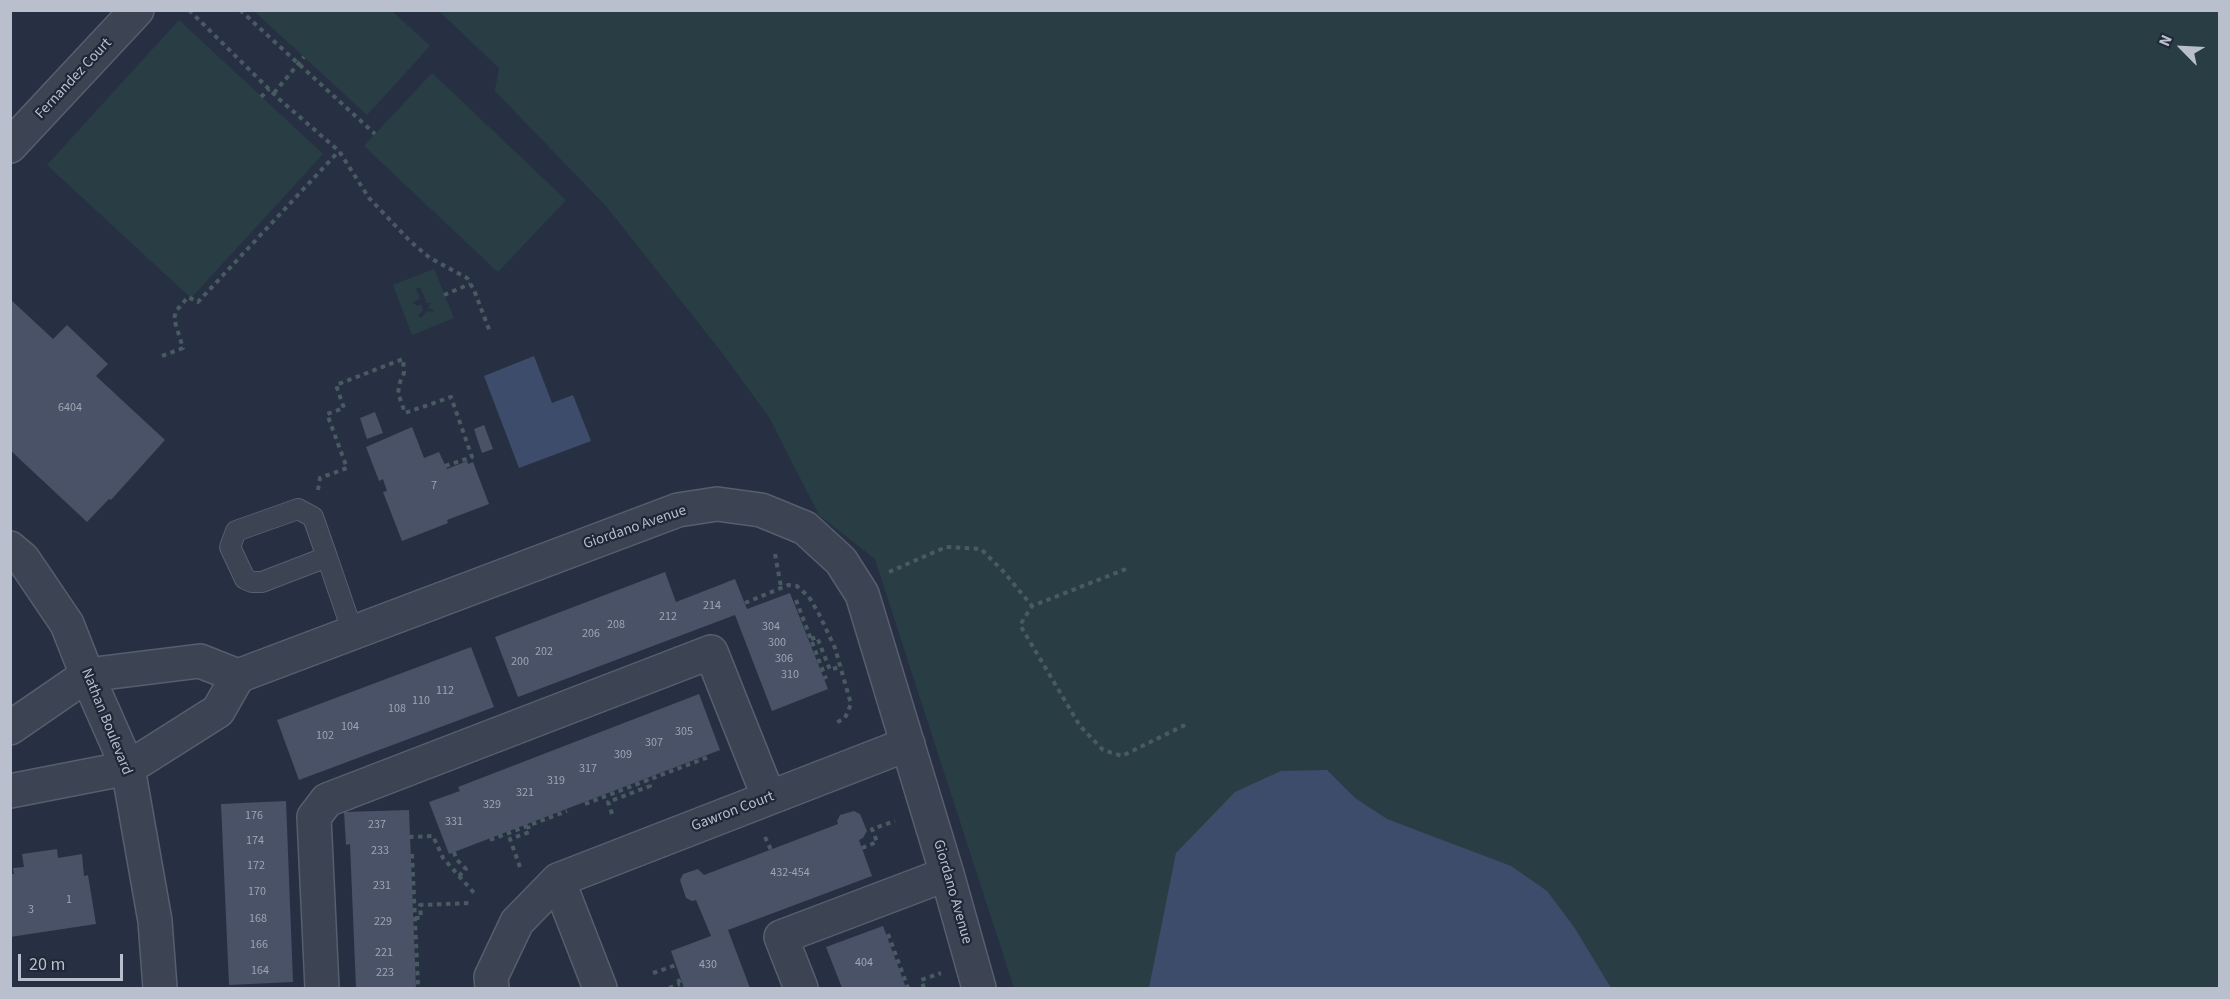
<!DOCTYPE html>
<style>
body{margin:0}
#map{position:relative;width:2230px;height:999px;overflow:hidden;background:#273043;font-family:"Source Sans 3",sans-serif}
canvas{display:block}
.frame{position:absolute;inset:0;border:12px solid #b9bfcc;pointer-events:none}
.north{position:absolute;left:2152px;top:18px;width:60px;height:60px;-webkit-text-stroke:4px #202838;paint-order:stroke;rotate:294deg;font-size:16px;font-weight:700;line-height:24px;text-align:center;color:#b9bfcc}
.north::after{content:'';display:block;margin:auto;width:21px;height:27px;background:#b9bfcc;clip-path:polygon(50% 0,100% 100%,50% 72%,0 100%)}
.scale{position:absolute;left:18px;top:954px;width:105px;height:27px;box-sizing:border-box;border:3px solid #b9bfcc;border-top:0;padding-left:8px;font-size:18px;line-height:21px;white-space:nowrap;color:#b9bfcc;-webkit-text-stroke:4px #202838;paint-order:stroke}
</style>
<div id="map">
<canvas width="2230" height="999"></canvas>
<div class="frame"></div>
<div class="north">N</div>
<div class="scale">20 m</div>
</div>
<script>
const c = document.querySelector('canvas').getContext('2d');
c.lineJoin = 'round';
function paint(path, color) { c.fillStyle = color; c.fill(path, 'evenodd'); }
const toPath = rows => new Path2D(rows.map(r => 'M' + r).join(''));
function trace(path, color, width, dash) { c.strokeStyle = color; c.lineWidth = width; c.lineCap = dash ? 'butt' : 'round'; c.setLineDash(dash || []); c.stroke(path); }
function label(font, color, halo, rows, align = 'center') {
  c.font = font + ' "Source Sans 3",sans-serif'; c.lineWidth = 4.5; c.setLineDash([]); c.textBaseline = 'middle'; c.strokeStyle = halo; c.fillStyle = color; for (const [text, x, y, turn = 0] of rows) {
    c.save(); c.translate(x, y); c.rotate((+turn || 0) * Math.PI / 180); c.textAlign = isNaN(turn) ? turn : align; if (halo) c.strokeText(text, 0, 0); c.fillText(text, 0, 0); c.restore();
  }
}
const green = toPath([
 [254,11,392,11,430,46,367,115],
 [439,11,2219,11,2219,988,1014,988,875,559,819,515,769,417,723,354,606,206,495,91,499,68],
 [179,20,323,154,191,298,47,165],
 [432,73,566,200,498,272,364,146],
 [434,269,454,318,412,335,393,285],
 [420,287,427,303,431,303,428,308,434,310,433,312,427,311,421,318,418,316,423,310,421,304,418,306,412,303,420,298,416,289]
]);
const water = toPath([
 [534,356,552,403,573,395,591,441,519,468,484,376],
 [1327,770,1355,798,1387,819,1511,866,1547,891,1574,927,1611,988,1149,988,1176,853,1235,792,1281,771]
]);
const building = toPath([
 [10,299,53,339,67,325,108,364,96,376,165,440,111,500,109,499,87,522,10,450],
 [375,412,383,433,367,439,360,418],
 [484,425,493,449,482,453,474,429],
 [412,427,424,458,439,452,447,469,467,461,468,464,473,462,489,504,447,520,448,523,402,541,383,492,387,491,383,479,379,481,366,447],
 [665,572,676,602,735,579,747,609,790,593,828,689,772,711,735,615,518,697,495,637],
 [471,647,494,707,299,780,277,720],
 [699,694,720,750,449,854,429,802,460,791,458,787],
 [286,801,293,982,229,985,221,804],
 [409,810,416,988,356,988,350,844,346,845,344,812],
 [854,811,860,814,867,831,863,838,859,840,872,876,728,930,750,988,684,988,671,951,711,936,696,900,692,901,686,898,680,880,683,874,698,869,704,875,838,824,837,821,840,815],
 [57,849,58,858,82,854,84,876,88,875,96,924,10,937,10,874,14,874,13,868,24,867,22,854],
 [883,926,906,988,842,988,826,947]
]);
const path = toPath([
 [189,10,279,99,339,151,369,198,411,242,430,258,467,278,474,290,490,332],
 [240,10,375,134],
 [274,93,304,57],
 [261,97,269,89],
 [444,295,470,284],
 [162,356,183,348,174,319,176,311,188,297,198,302,339,151],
 [318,490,320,478,347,468,327,414,344,408,336,385,403,359,404,373,400,382,398,393,405,413,451,397,472,457,445,466],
 [775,554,781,587],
 [1126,569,1032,606,1020,625,1080,726,1103,750,1122,756,1187,724],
 [889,572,946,547,981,549,1003,571,1032,606],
 [796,600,826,679],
 [745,603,788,585,797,586,809,597,819,614,835,648,851,704,845,718,834,724],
 [811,639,817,637,830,670,842,666],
 [585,804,711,756],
 [612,814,608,802,650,786,647,780],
 [409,837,433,836,443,858,475,894],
 [765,837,771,850],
 [490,840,567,811],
 [862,848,877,842,872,829,895,821],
 [454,852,456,859,466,869,459,876],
 [412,854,418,986],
 [520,867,510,839,530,832,528,826],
 [415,918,421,918,420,905,471,903],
 [888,934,908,988],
 [653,973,676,965],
 [678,979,682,988],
 [669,988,680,984],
 [924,988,921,980,941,973]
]);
const service = toPath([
 [298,509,313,517,327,557,262,582,252,582,245,579,230,547,236,531,298,509],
 [327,557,353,633]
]);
const minor = toPath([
 [10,146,137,10],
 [10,548,23,559,67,624,87,675,128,768,155,921,160,988],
 [238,676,678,510,717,504,761,510,805,528,841,561,862,594,947,874,979,988],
 [10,728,87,675,200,661,238,676,218,711,128,768,10,791],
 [558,880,600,988],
 [322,988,314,817,327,800,711,652,769,798],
 [492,988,491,977,517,922,558,880,908,744],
 [801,988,781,937,947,874]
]);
const numberNames = [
 ["6404",70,408],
 ["7",434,486],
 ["214",712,606],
 ["212",668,617],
 ["208",616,625],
 ["304",771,627],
 ["206",591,634],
 ["300",777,643],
 ["202",544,652],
 ["306",784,659],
 ["200",520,662],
 ["310",790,675],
 ["112",445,691],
 ["110",421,701],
 ["108",397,709],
 ["104",350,727],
 ["305",684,732],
 ["102",325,736],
 ["307",654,743],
 ["309",623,755],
 ["317",588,769],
 ["319",556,781],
 ["321",525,793],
 ["329",492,805],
 ["176",254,816],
 ["331",454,822],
 ["237",377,825],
 ["174",255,841],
 ["233",380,851],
 ["172",256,866],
 ["432-454",790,873],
 ["231",382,886],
 ["170",257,892],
 ["1",69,900],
 ["3",31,910],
 ["168",258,919],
 ["229",383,922],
 ["166",259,945],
 ["221",384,953],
 ["404",864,963],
 ["430",708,965],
 ["164",260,971],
 ["223",385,973]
];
const streetNames = [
 ["Fernandez Court",74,79,-47],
 ["Giordano Avenue",635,528,-19],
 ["Nathan Boulevard",106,722,68],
 ["Gawron Court",733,812,-21],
 ["Giordano Avenue",952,892,74]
];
paint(green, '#293e44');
paint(water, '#3e4c6b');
paint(building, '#495267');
trace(service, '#575e6d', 22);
trace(minor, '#575e6d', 36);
trace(path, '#485b60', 4, [4.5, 4.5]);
trace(service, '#3c4352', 20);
trace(minor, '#3c4352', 33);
label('12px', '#9da4b3', null, numberNames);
label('15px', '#b9bfcc', '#202838', streetNames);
</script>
